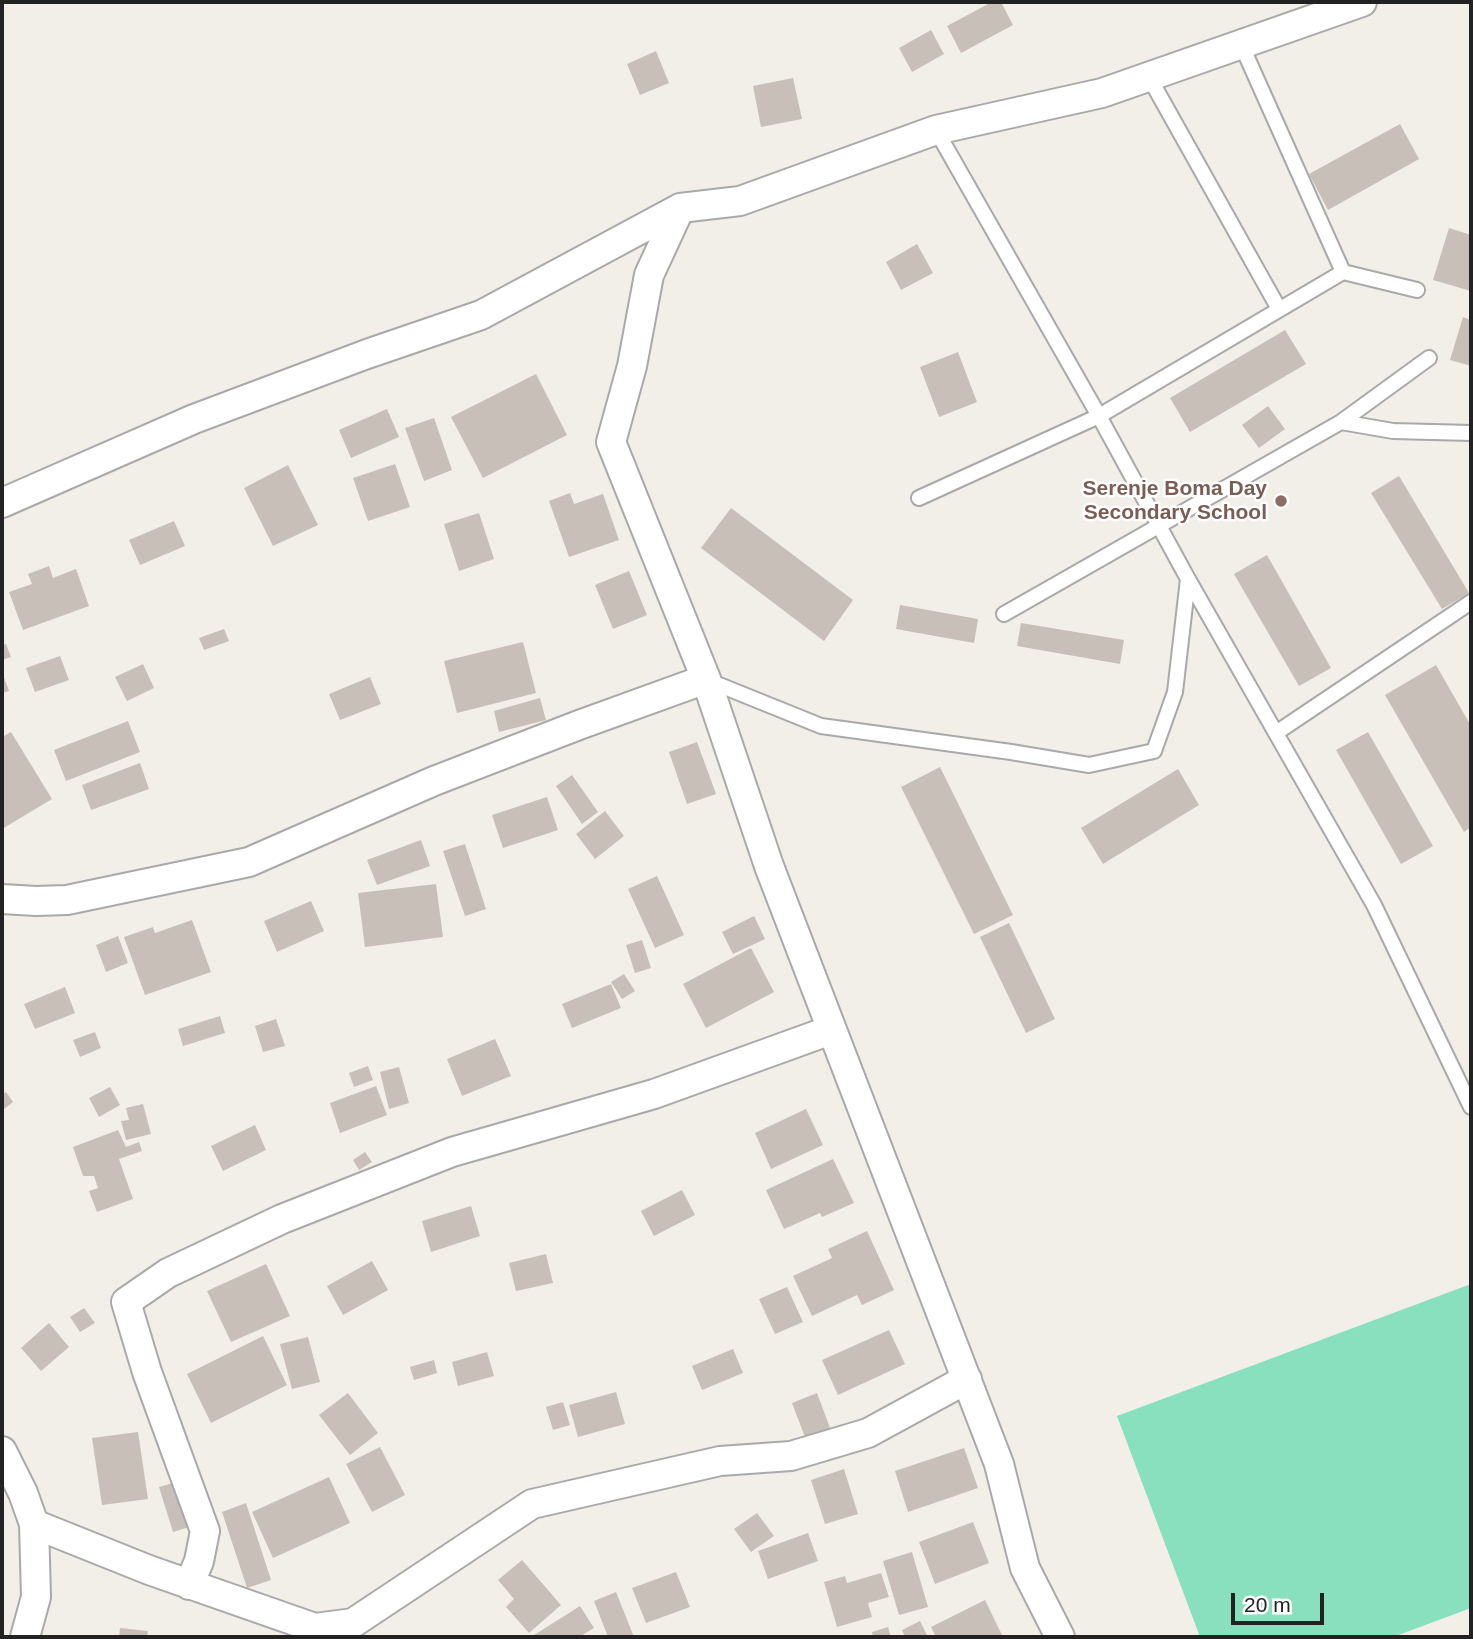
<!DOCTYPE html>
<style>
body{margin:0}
#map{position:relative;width:1473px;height:1639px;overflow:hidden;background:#f2efe9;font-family:Helvetica,sans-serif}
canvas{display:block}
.frame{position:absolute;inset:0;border:4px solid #222;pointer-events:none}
.scale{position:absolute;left:1231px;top:1593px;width:93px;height:32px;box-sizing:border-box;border:4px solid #222;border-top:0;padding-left:9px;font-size:21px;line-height:24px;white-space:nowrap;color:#222;-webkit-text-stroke:5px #fff;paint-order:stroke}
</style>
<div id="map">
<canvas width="1473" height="1639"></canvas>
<div class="frame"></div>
<div class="scale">20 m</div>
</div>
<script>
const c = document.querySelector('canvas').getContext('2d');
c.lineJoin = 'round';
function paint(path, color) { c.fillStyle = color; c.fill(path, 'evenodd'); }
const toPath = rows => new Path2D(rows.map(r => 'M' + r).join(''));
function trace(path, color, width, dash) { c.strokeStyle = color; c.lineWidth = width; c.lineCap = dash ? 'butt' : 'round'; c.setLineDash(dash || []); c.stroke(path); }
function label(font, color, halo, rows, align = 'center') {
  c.font = font + ' Helvetica,sans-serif'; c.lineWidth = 5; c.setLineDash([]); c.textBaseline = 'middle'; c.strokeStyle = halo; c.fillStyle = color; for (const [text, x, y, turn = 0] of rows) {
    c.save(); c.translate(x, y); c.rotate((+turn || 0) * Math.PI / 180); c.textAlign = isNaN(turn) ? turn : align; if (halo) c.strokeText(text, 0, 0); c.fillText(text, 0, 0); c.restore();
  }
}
const pitch = toPath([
 [1471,1284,1471,1608,1393,1637,1200,1637,1117,1416]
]);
const building = toPath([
 [992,2,1001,2,1013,25,961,53,947,26],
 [931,30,944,54,912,72,899,48],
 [656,51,669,83,640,95,627,64],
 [793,78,802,119,761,127,753,86],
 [1400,124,1419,159,1328,210,1309,174],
 [1449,228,1471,235,1471,291,1433,280],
 [917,244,933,273,901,290,886,262],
 [1463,317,1471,320,1471,366,1450,360],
 [1285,330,1306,364,1190,432,1170,398],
 [958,352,977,402,939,417,920,367],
 [536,374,567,435,483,478,451,417],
 [1268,406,1285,429,1259,448,1242,425],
 [387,409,399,437,351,458,339,430],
 [434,418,452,470,424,481,405,428],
 [395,464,410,507,368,521,353,478],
 [288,465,318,525,273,546,244,488],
 [1399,476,1469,593,1442,609,1371,493],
 [570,493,574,504,603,494,619,540,569,557,549,501],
 [731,508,853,600,824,641,701,548],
 [479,513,494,559,459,571,444,524],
 [174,521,185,546,140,565,129,540],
 [1267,555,1331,668,1299,686,1234,574],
 [49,566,53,578,76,569,89,606,23,630,9,592,32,584,28,574],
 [629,571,647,615,613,629,595,585],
 [900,605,978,619,974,643,896,629],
 [1021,623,1124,640,1120,664,1017,646],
 [224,629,229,641,204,650,199,638],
 [523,642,536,693,457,713,444,661],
 [6,644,11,657,2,660,2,645],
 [60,656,69,680,35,692,26,668],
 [143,664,154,688,127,701,115,677],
 [1436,665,1471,726,1471,827,1464,832,1385,695],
 [2,672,9,691,2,693],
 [370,677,381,704,340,720,329,694],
 [540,698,546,720,499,732,494,711],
 [128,721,140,752,66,781,54,750],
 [11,732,52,799,2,829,2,737],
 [1368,732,1433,846,1401,864,1336,750],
 [697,742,716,794,687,804,669,752],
 [140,763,149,789,91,810,82,785],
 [940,767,1013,915,974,934,901,787],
 [1178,769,1199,805,1103,864,1081,828],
 [572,775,598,812,582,824,556,786],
 [547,797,558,830,503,848,492,815],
 [605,811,624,836,595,859,576,834],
 [421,840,430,866,377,885,367,860],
 [465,844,486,909,465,916,443,851],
 [657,876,684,935,655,948,628,889],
 [436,884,443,937,365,947,358,893],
 [311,901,324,931,277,952,264,921],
 [754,916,765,939,733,954,722,932],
 [192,920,211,972,145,995,124,937,153,927,155,933],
 [1009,923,1055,1019,1026,1033,980,937],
 [118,936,128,963,106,972,96,945],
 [642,940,651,968,635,973,626,945],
 [751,948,774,992,706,1028,683,984],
 [624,974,635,991,622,999,611,982],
 [611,984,621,1008,572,1028,562,1004],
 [65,987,75,1013,35,1029,24,1004],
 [220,1016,225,1033,183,1046,178,1029],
 [276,1019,285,1046,263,1052,255,1026],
 [95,1032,101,1048,80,1057,73,1040],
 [495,1039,511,1076,462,1096,447,1059],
 [368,1066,373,1080,354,1087,349,1073],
 [399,1067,409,1103,389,1109,380,1072],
 [376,1086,387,1115,340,1133,330,1103],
 [110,1087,120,1105,99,1117,89,1098],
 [6,1092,13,1102,4,1109,2,1106,2,1095],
 [143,1104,151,1134,126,1140,121,1121,129,1120,126,1108],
 [806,1109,823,1145,771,1169,755,1133],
 [255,1125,266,1150,223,1171,211,1146],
 [118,1130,126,1147,139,1142,142,1151,119,1159,133,1199,97,1212,89,1191,98,1188,94,1176,83,1176,73,1147],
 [365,1152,372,1162,359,1170,353,1160],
 [833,1159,854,1203,822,1217,820,1213,784,1229,766,1190],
 [682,1190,695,1215,654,1236,641,1211],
 [471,1206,480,1236,431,1252,422,1221],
 [867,1231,894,1290,862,1305,857,1295,812,1316,793,1276,832,1258,828,1249],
 [546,1254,553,1283,516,1291,509,1263],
 [372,1261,388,1290,343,1315,327,1286],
 [266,1264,290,1316,231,1342,207,1291],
 [787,1287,803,1322,775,1334,759,1299],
 [84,1308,95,1323,80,1332,70,1317],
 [49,1323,69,1347,41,1371,21,1348],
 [889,1330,905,1364,838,1395,822,1360],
 [263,1336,287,1385,211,1423,187,1374],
 [308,1337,320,1382,292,1389,280,1344],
 [733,1349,743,1373,702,1390,692,1366],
 [487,1352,494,1376,458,1386,452,1362],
 [434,1360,437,1373,414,1380,410,1367],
 [616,1392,625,1424,578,1437,569,1405],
 [348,1393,378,1433,350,1455,319,1415],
 [817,1393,830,1428,805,1437,792,1403],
 [563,1402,570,1425,553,1430,546,1407],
 [138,1432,148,1499,102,1505,92,1438],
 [380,1447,405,1495,372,1512,346,1464],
 [964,1448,978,1488,908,1512,895,1471],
 [844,1469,858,1514,825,1524,811,1480],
 [329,1477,350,1523,273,1558,252,1512],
 [183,1480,196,1525,173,1532,159,1487],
 [246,1503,271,1580,247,1588,222,1512],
 [757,1513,774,1536,751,1552,734,1529],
 [973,1522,989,1563,935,1584,919,1542],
 [808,1533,818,1561,768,1579,758,1551],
 [912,1552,928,1607,899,1615,883,1561],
 [522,1560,561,1605,529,1633,506,1607,514,1599,498,1580],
 [676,1572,690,1607,646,1623,632,1588],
 [881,1573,889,1597,868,1603,872,1617,837,1627,824,1582,845,1576,847,1583],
 [616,1592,634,1637,608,1637,594,1601],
 [985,1600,1003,1637,936,1637,931,1627],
 [580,1606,594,1628,579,1637,531,1637],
 [920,1621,928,1637,905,1637,902,1630],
 [888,1627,891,1637,873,1637,872,1632],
 [120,1628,148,1631,147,1637,119,1637]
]);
const lane = toPath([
 [1241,44,1343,272],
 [1149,77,1279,309],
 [936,130,1099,416,1188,579,1374,905,1471,1107],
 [1341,422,1393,431,1471,433],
 [919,498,1099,416,1343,272,1417,290],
 [1004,614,1341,422,1429,358],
 [707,680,821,726,1011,752,1089,765,1154,751,1175,692,1188,579],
 [1276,733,1471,602]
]);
const street = toPath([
 [680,208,649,275,632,366,611,442,706,679,769,866,999,1464,1025,1568,1060,1637],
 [2,503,194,419,367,354,481,315,680,208,740,201,936,130,1102,93,1362,2],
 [2,899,36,901,67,900,249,862,434,781,579,725,706,679],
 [2,1451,23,1493,34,1524,36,1597,25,1637],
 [34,1524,149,1570,315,1628,353,1623,532,1504,720,1461,791,1456,868,1433,967,1379],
 [189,1585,199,1561,205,1531,147,1372,126,1302,168,1273,282,1219,452,1152,654,1094,831,1030]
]);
const markers = [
 [1281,501,7,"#8d6e63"]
];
const educationNames = [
 ["Serenje Boma Day",1267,489],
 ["Secondary School",1267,513]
];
paint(pitch, '#88e0be');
paint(building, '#c7bfb8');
trace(lane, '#a9a9a9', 18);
trace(street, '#a9a9a9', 32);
trace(lane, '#fff', 14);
trace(street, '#fff', 28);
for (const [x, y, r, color] of markers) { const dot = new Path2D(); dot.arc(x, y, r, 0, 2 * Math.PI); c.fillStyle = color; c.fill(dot); trace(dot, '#fff', 2.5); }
label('bold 21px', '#785e54', '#fff', educationNames, 'right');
</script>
